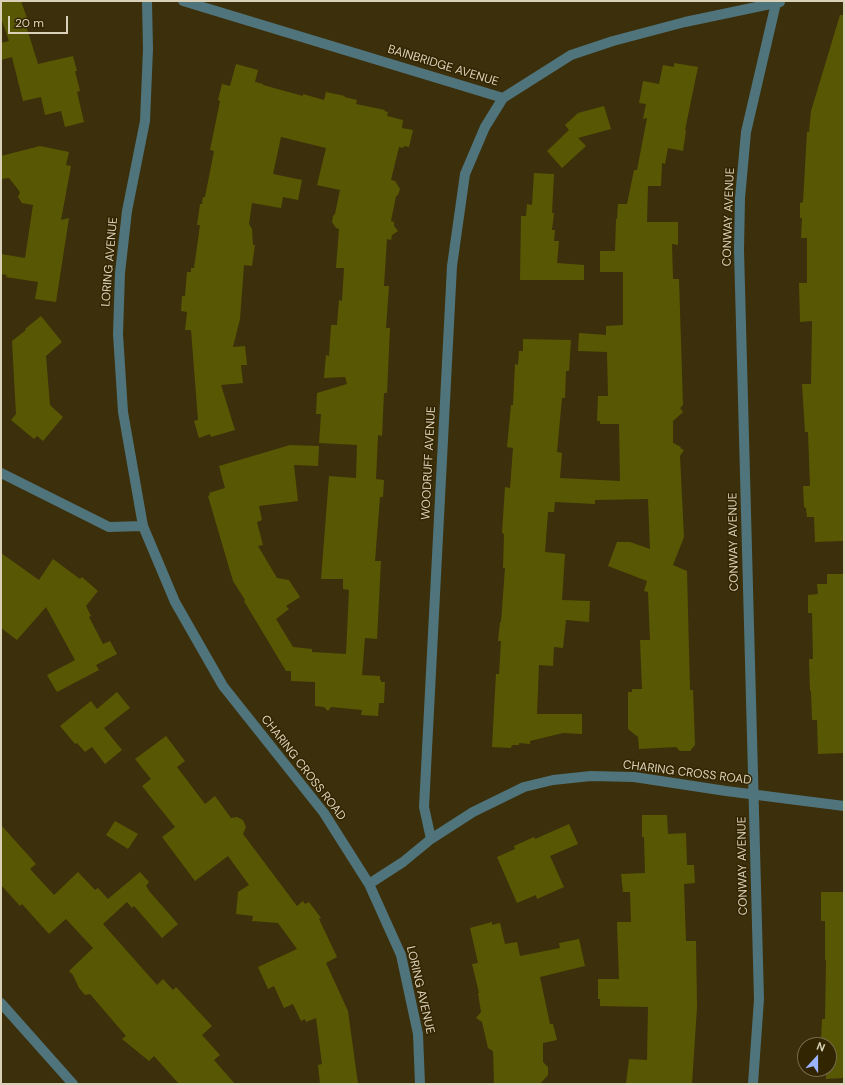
<!DOCTYPE html>
<style>
body{margin:0}
#map{position:relative;width:845px;height:1085px;overflow:hidden;background:#3c2f0b;font-family:"DM Sans",sans-serif}
canvas{display:block}
.frame{position:absolute;inset:0;border:2px solid #dad1b9;pointer-events:none}
.north{position:absolute;left:797px;top:1037px;width:40px;height:40px;box-sizing:border-box;background:#322501;border:1px solid #756a4b;border-radius:50%;rotate:21deg;font-size:11px;font-weight:700;line-height:16px;text-align:center;color:#dad1b9}
.north::after{content:'';display:block;margin:auto;width:14px;height:18px;background:#9cb4fd;clip-path:polygon(50% 0,100% 100%,50% 72%,0 100%)}
.scale{position:absolute;left:8px;top:16px;width:60px;height:18px;box-sizing:border-box;border:2px solid #dad1b9;border-top:0;padding-left:5px;font-size:12px;line-height:14px;white-space:nowrap;color:#dad1b9;-webkit-text-stroke:3px #322501;paint-order:stroke}
</style>
<div id="map">
<canvas width="845" height="1085"></canvas>
<div class="frame"></div>
<div class="north">N</div>
<div class="scale">20 m</div>
</div>
<script>
const c = document.querySelector('canvas').getContext('2d');
c.lineJoin = 'round';
function paint(path, color) { c.fillStyle = color; c.fill(path, 'evenodd'); }
const toPath = rows => new Path2D(rows.map(r => 'M' + r).join(''));
function trace(path, color, width, dash) { c.strokeStyle = color; c.lineWidth = width; c.lineCap = dash ? 'butt' : 'round'; c.setLineDash(dash || []); c.stroke(path); }
function label(font, color, halo, rows, align = 'center') {
  c.font = font + ' "DM Sans",sans-serif'; c.lineWidth = 3; c.setLineDash([]); c.textBaseline = 'middle'; c.strokeStyle = halo; c.fillStyle = color; for (const [text, x, y, turn = 0] of rows) {
    c.save(); c.translate(x, y); c.rotate((+turn || 0) * Math.PI / 180); c.textAlign = isNaN(turn) ? turn : align; if (halo) c.strokeText(text, 0, 0); c.fillText(text, 0, 0); c.restore();
  }
}
const building = toPath([
 [1,1,21,1,27,18,24,19,38,64,73,56,77,71,75,71,80,91,77,92,84,122,65,127,61,111,45,115,41,97,23,101,12,57,1,60,1,43,9,41,1,18],
 [840,15,844,15,844,541,815,542,814,517,807,517,806,508,804,507,803,486,810,486,808,432,805,432,802,384,811,384,812,321,800,322,799,283,807,283,807,238,801,238,802,218,800,218,800,203,803,202,807,132,809,132,811,111],
 [674,63,698,67,685,130,686,131,683,151,668,148,665,164,662,163,661,186,648,186,647,222,678,222,678,245,672,244,673,279,679,279,683,405,680,408,683,412,673,421,673,443,681,447,680,448,684,450,680,456,684,537,673,565,687,571,690,690,693,690,695,745,690,751,680,751,676,747,639,749,638,737,628,729,628,692,632,692,632,689,642,689,640,640,650,640,648,592,644,591,647,581,608,566,617,542,630,542,650,549,648,499,595,500,595,504,555,502,554,512,548,512,545,552,565,554,562,600,590,601,589,622,566,620,563,648,554,647,553,666,539,665,537,714,582,714,582,734,563,733,530,741,530,744,519,743,519,745,512,745,511,748,492,747,496,674,499,674,501,641,498,641,500,622,501,622,505,568,503,568,504,534,502,533,505,487,510,488,513,448,507,447,511,405,513,405,515,364,518,365,519,351,523,351,523,339,571,340,569,371,566,371,565,398,562,398,557,452,562,453,560,478,620,481,619,424,600,424,600,421,597,421,598,396,608,396,607,352,578,351,579,333,606,335,606,326,623,325,623,272,600,272,600,251,615,251,616,219,617,219,618,204,627,204,634,170,637,170,647,118,643,119,646,104,639,103,643,81,659,84,663,65,674,67],
 [236,64,258,70,255,82,263,84,263,85,303,96,303,94,324,100,326,92,345,96,344,97,357,100,356,104,385,110,384,111,388,112,387,116,403,120,402,128,413,130,409,147,404,146,403,148,399,147,391,180,395,181,400,189,398,195,396,196,391,221,394,222,394,226,398,231,392,235,391,240,387,239,384,286,389,286,386,328,390,328,387,393,384,393,382,436,378,435,376,479,384,480,383,497,380,497,375,561,381,561,377,639,365,638,362,675,380,676,380,680,381,680,381,682,385,682,384,703,379,703,378,716,361,715,362,710,331,707,328,711,324,707,315,706,315,682,291,681,291,671,286,671,244,601,245,600,233,581,208,496,210,495,209,493,225,488,219,466,290,445,319,446,318,466,294,465,298,501,259,506,262,520,257,522,263,545,258,546,277,578,289,580,300,597,286,606,289,609,276,619,293,647,312,649,312,652,346,654,349,590,343,589,343,579,321,579,329,476,356,478,357,445,319,443,321,414,316,414,317,393,347,384,345,377,324,378,326,355,329,356,331,325,337,325,339,300,342,301,344,268,336,268,339,229,336,228,332,222,333,216,335,214,340,190,317,185,326,148,281,137,273,174,302,180,298,200,283,197,281,208,252,203,249,224,252,229,253,245,255,245,252,266,244,265,240,319,233,347,245,346,247,365,241,365,243,383,221,385,235,430,211,437,210,434,199,438,194,421,198,420,191,330,185,330,187,312,181,311,182,296,185,296,187,272,191,272,191,268,194,268,200,225,197,225,200,204,202,204,203,197,205,197,214,151,210,150,220,101,218,100,222,84,230,86],
 [604,106,611,129,578,138,586,146,562,168,547,151,569,130,565,125,578,113],
 [40,146,69,152,66,165,71,166,61,220,69,218,56,302,35,299,38,282,6,277,7,275,1,274,1,254,25,258,33,205,22,203,18,197,20,192,9,178,1,179,1,156],
 [534,173,554,174,552,213,554,213,552,230,555,230,554,241,559,241,557,263,584,265,584,280,520,280,521,216,526,216,527,204,532,205],
 [41,316,62,342,46,356,50,405,63,417,43,441,37,436,34,439,11,420,16,414,12,341,26,330,25,329],
 [1,553,39,580,53,559,80,579,82,577,98,591,86,606,91,616,89,617,103,644,110,641,117,654,96,665,99,670,57,692,47,675,75,660,46,607,17,640,1,628],
 [827,574,844,574,844,753,818,754,817,720,812,720,811,691,810,691,809,659,813,659,812,613,808,613,808,595,818,594,817,584,827,584],
 [117,692,130,708,104,728,122,750,105,764,92,747,85,752,77,743,75,744,60,726,91,701,97,709],
 [166,736,185,761,177,767,205,804,215,796,231,818,237,817,243,820,246,827,243,834,297,906,303,901,305,904,309,902,321,918,319,919,337,957,326,963,348,1011,358,1084,320,1084,318,1065,322,1064,316,1018,306,1022,305,1019,301,1021,293,1004,284,1008,274,986,268,989,258,967,297,949,278,923,252,921,253,916,236,914,238,892,249,885,228,856,195,881,162,837,175,827,142,786,151,779,135,759],
 [642,815,667,815,668,834,686,833,687,865,694,865,695,883,684,884,686,941,696,941,697,1007,692,1084,626,1084,629,1059,647,1060,648,1007,600,1006,600,999,598,999,598,979,619,979,617,922,631,922,630,892,623,892,621,874,645,873,644,837,642,837],
 [115,821,138,834,128,849,106,835],
 [569,824,578,844,550,856,564,887,537,899,536,895,517,903,497,857,515,849,514,846,534,837,535,839],
 [1,825,36,864,30,869,54,895,78,872,95,890,98,888,108,899,140,872,149,882,146,886,150,892,178,924,162,938,134,906,132,908,127,902,103,924,157,985,163,979,173,990,176,987,212,1026,202,1035,220,1055,214,1060,235,1084,179,1084,154,1056,149,1061,122,1039,126,1036,90,994,85,995,79,988,73,975,69,971,93,948,66,919,49,934,22,904,20,906,1,885],
 [821,892,844,892,844,1078,826,1079,826,1069,829,1069,829,1045,826,1045,826,1040,821,1040,822,1019,825,1019,826,960,825,960,825,921,821,921],
 [492,922,492,925,500,923,505,944,517,942,520,956,560,948,559,943,579,939,585,966,540,977,550,1024,553,1024,557,1040,543,1043,543,1062,548,1067,548,1075,540,1084,494,1084,493,1051,488,1048,482,1022,476,1018,481,1012,478,993,479,993,472,964,478,963,470,928]
]);
const minor = toPath([
 [183,1,503,98,571,55,613,41,685,22,780,2],
 [1,473,109,527,143,526,175,602,223,686,324,813,369,884,401,955,418,1034,420,1084],
 [143,526,123,412,118,334,120,273,127,211,145,121,148,49,147,1],
 [431,839,424,807,452,266,465,174,485,127,503,98],
 [369,884,403,862,431,839,473,812,524,787,553,780,591,776,634,777,726,791,844,806],
 [1,1003,73,1084],
 [753,1084,759,999,739,250,740,198,746,132,776,3]
]);
const streetNames = [
 ["BAINBRIDGE AVENUE",443,66,17],
 ["CONWAY AVENUE",729,217,-88],
 ["LORING AVENUE",110,262,-85],
 ["WOODRUFF AVENUE",429,463,-87],
 ["CONWAY AVENUE",734,542,-91],
 ["CHARING CROSS ROAD",303,768,52],
 ["CHARING CROSS ROAD",687,773,7],
 ["CONWAY AVENUE",743,866,-91],
 ["LORING AVENUE",420,990,77]
];
paint(building, '#585804');
trace(minor, '#4f747b', 10);
label('12px', '#dad1b9', '#322501', streetNames);
</script>
